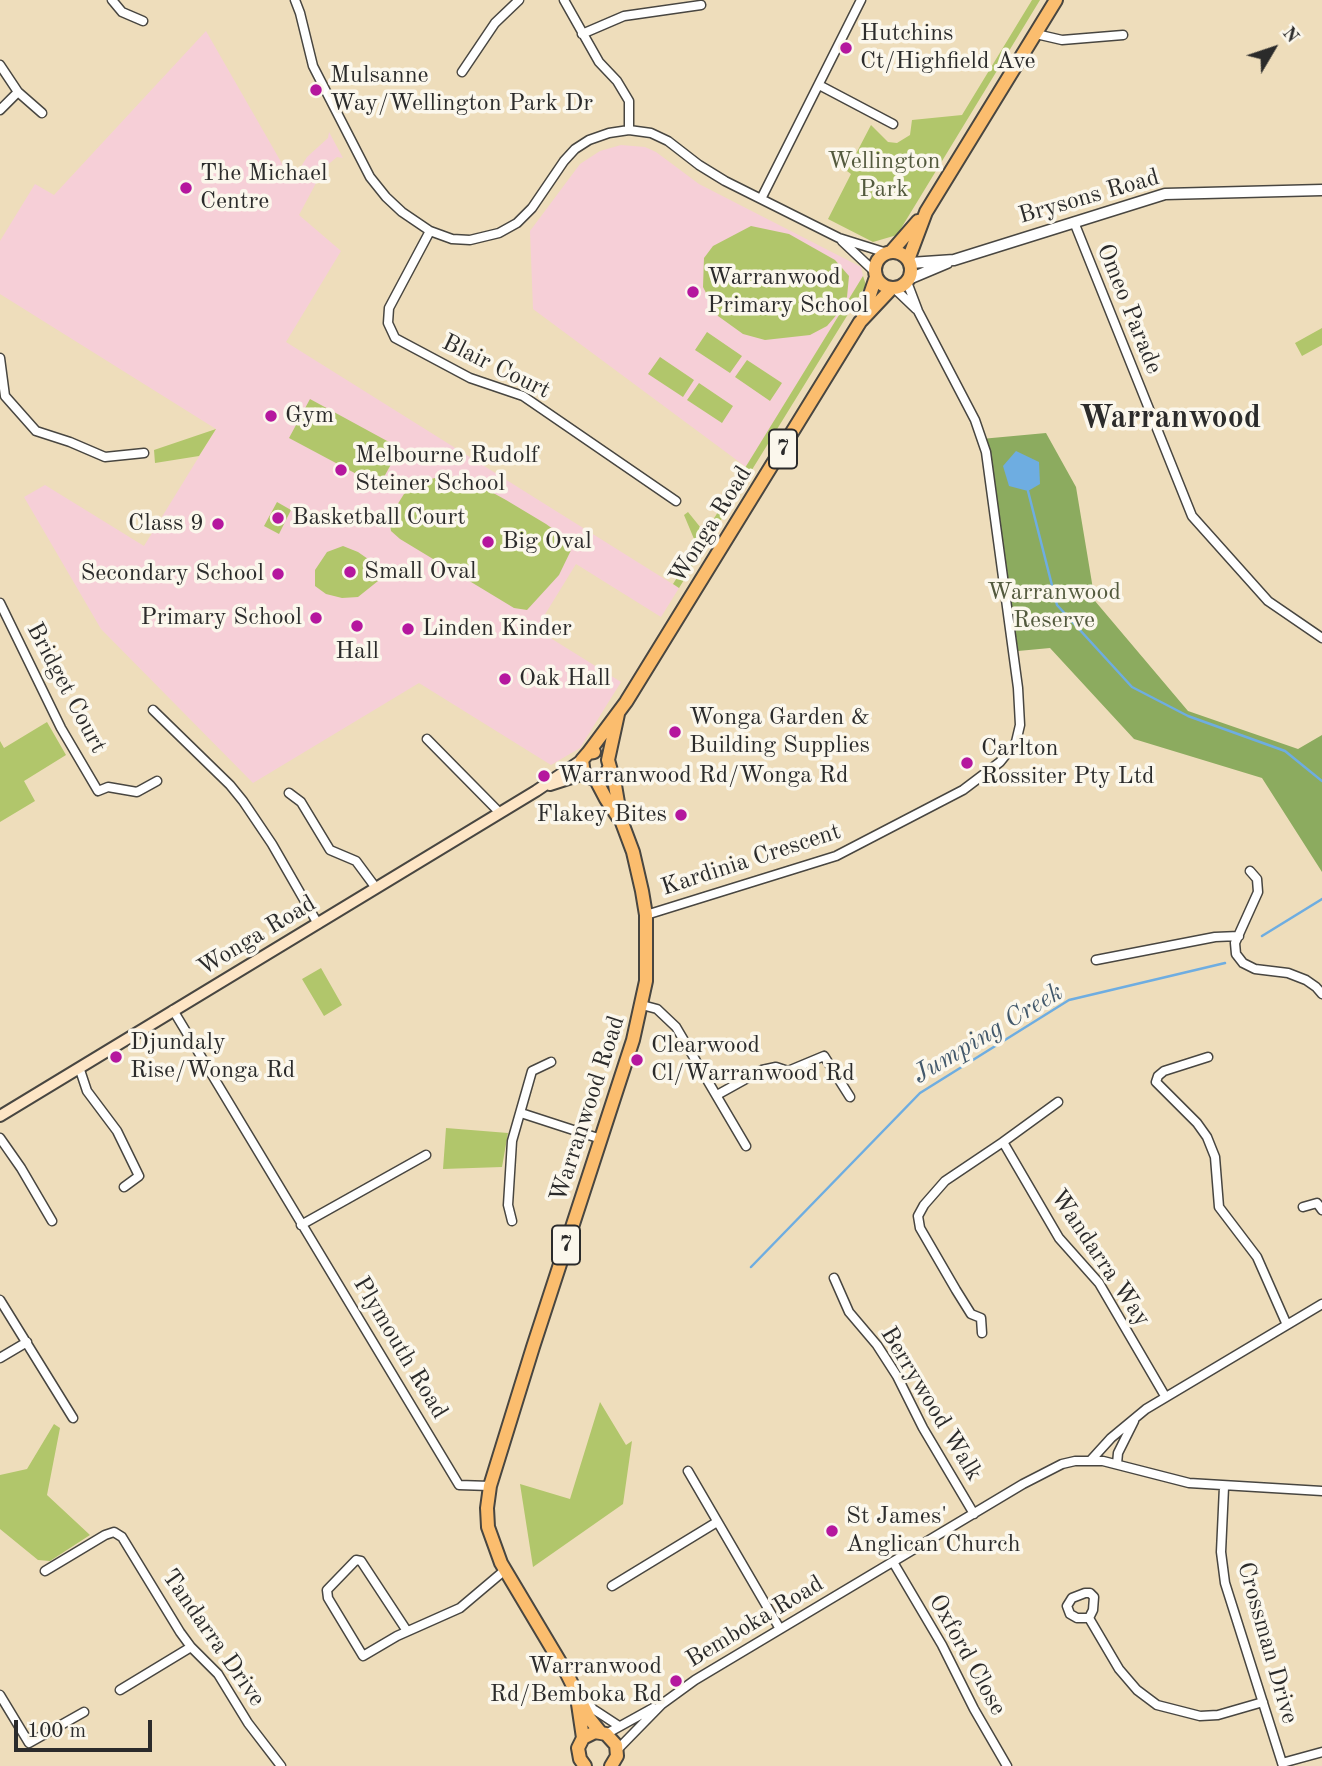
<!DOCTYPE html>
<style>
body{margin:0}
#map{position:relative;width:1322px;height:1766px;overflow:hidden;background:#edb;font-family:"Old Standard TT",serif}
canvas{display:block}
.north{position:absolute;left:1238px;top:14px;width:70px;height:70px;-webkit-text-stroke:5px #fbf7ec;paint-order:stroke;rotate:51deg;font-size:19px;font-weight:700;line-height:28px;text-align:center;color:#2b2b2b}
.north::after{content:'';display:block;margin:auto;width:24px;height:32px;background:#2b2b2b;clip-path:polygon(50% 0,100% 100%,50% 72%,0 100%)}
.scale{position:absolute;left:14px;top:1720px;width:138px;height:32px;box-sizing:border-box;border:4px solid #2b2b2b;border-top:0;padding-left:9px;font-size:21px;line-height:24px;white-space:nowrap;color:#2b2b2b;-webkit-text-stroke:5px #fbf7ec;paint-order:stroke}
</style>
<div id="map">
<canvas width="1322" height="1766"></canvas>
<div class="north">N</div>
<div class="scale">100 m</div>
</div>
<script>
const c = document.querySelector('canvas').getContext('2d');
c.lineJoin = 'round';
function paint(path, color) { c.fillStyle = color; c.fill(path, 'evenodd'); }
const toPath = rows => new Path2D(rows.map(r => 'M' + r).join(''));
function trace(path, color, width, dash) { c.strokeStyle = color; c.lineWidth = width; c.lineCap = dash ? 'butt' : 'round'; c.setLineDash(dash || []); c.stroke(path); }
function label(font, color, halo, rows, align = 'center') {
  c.font = font + ' "Old Standard TT",serif'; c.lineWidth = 7; c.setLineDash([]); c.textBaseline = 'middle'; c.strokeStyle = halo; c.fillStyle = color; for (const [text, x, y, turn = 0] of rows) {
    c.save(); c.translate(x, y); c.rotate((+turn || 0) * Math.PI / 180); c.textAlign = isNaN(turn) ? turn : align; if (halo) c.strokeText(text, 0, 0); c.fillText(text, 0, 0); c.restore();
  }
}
const built = toPath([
 [206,31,292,181,307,157,328,138,329,132,343,158,337,157,324,168,299,215,341,251,286,342,679,588,661,617,576,564,536,629,621,682,580,748,551,765,419,683,253,783,101,629,24,497,45,485,144,546,216,429,0,294,0,241,35,184,54,195],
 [621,145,645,147,656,152,699,184,861,267,863,276,746,467,533,309,530,231,580,164,600,151]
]);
const green = toPath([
 [1032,0,1040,0,897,235,873,242,828,219,851,174,847,171,871,125,888,142,897,143,910,135,912,120,962,115],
 [751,226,789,234,835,260,849,276,847,297,839,312,827,326,810,335,765,340,743,334,718,316,703,287,704,258,713,246],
 [863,276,866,285,679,588,673,584,697,546,684,515,688,512,705,533],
 [1322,328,1322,345,1302,356,1295,343],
 [707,332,742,356,730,373,695,350],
 [660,357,694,380,683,397,648,374],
 [747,360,782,383,770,401,735,377],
 [699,383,733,406,722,423,687,400],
 [310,399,400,448,379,486,289,438],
 [216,429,199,456,155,463,154,450],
 [447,475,475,483,506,500,546,524,574,544,559,575,527,610,514,608,400,539,391,531,389,518,404,494,423,481],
 [277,502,291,510,279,534,264,526],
 [343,546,358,552,388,573,358,597,342,598,326,594,315,586,315,570,327,552],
 [47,722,66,755,24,781,35,801,0,822,0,741,4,748],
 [321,968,342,1005,324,1016,302,979],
 [446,1128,508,1133,502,1167,443,1169],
 [600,1402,626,1445,632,1441,623,1504,533,1567,520,1484,570,1499],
 [54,1424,60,1428,47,1495,90,1535,50,1561,38,1560,0,1529,0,1475,27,1469]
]);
const forest = toPath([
 [1046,433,1076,487,1095,601,1188,711,1298,749,1322,735,1322,872,1262,778,1134,739,1050,648,1018,651,1000,519,981,439]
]);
const water = toPath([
 [1016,451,1039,462,1040,484,1028,491,1009,486,1003,466]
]);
const stream = toPath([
 [1028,491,1057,605,1132,687,1188,716,1285,751,1322,781],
 [1262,936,1322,899],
 [751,1267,920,1093,1069,1000,1225,963]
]);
const minor = toPath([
 [112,0,122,12,143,21],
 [295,0,300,13,313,66,370,177,386,197,402,212,430,231,452,239,470,240,499,233,517,223,532,208,564,161,575,149,589,140,609,133,629,130,651,133,668,141,699,165,725,181,839,238,887,253],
 [564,0,599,62,617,81,629,101,629,130],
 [582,34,624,16,701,5],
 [1036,34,1062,40,1123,35],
 [0,65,18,92,42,113],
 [462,72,495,23,519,0],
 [819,85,893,124],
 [0,110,18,92],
 [761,199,861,0],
 [1074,222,1192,516,1268,601,1322,638],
 [430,231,389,308,388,323,395,338,470,378,523,396,676,501],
 [842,241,875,272],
 [894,288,916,309],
 [0,358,5,396,36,431,70,442,105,457,144,453],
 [0,603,61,728,98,791,108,787,137,792,157,781],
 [153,710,230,785,243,801,272,844,318,924],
 [427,739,500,813],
 [289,793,301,802,330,850,356,861,376,888],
 [1250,871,1257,879,1258,892,1235,943,1236,954,1243,963,1255,969,1288,973,1306,980,1316,987,1322,994],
 [646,915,836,856,963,790,1000,762,1016,742,1020,725,1018,688,986,452,975,420,918,311,907,282],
 [1096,960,1215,937,1239,936],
 [642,1005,657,1009,676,1027,746,1146],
 [173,1010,459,1485,490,1486],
 [1208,1057,1164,1071,1158,1076,1156,1082,1197,1123,1207,1137,1215,1157,1219,1207,1257,1257,1287,1325],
 [80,1070,87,1091,117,1131,139,1176,124,1187],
 [717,1095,762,1070,776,1067,788,1071,824,1056,850,1097],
 [521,1113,601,1139],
 [0,1138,21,1168,52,1221],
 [1003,1142,1058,1102],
 [1303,1207,1317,1203,1322,1210],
 [512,1221,508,1205,512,1141,532,1071,551,1062],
 [301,1225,426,1155],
 [834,1278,849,1312,877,1345,897,1376,923,1428,974,1514],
 [0,1300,73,1418],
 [982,1333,981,1318,971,1314,956,1290,920,1228,918,1216,924,1205,945,1181,1003,1142,1059,1238,1099,1283,1165,1396],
 [0,1358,27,1342],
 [1091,1460,1111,1438,1146,1409,1322,1304],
 [1117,1464,1118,1453,1134,1421],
 [688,1471,780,1629],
 [1224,1487,1221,1552,1225,1583,1283,1766],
 [893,1562,942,1645,974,1709,1007,1766],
 [45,1571,105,1535,114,1532,122,1537,180,1632,191,1647,218,1674,248,1723,281,1766],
 [612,1586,717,1522],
 [1089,1618,1093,1610,1094,1597,1090,1593,1085,1593,1072,1598,1067,1606,1070,1614,1077,1618,1089,1618,1119,1669,1137,1690,1157,1705,1200,1716,1218,1715,1263,1702],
 [407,1631,361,1561,356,1560,327,1590,328,1598,363,1656,397,1636,460,1608,505,1570],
 [120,1690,191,1647],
 [0,1695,29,1743,84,1712],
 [583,1698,593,1709,619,1726],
 [606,1734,653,1708],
 [617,1750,662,1704,695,1680,1023,1484,1062,1464,1075,1461,1103,1461,1189,1483,1322,1491],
 [1282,1763,1322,1752]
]);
const tertiary = toPath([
 [910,263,954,260,1165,194,1322,190],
 [909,279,947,263]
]);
const secondary = toPath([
 [550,785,584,774],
 [0,1116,536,791,582,760]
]);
const primary = toPath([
 '875 270a18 18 0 1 1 36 0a18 18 0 1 1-36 0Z',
 [891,252,918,221],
 [908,260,926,212,1056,0],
 [863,315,876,277],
 [594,752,588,753,582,760,584,774,596,780,605,776,609,768],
 [588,753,626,702,860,322,892,288],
 [596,780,606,799,618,817],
 [578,1704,583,1738],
 [601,1733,589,1718,566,1672,501,1563,488,1527,487,1508,490,1486,533,1347,633,1040,646,981,646,915,642,891,633,852,621,820,615,785,608,760,618,714],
 [585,1766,580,1759,578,1748,583,1738,595,1732,606,1734,616,1745,617,1756,611,1766]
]);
const markers = [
 [846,48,7,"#b5179e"],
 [316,90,7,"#b5179e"],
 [186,188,7,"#b5179e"],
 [693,292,7,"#b5179e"],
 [271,416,7,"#b5179e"],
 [341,470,7,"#b5179e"],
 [278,518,7,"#b5179e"],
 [218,524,7,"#b5179e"],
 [488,542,7,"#b5179e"],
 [350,572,7,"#b5179e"],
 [278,574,7,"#b5179e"],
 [316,618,7,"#b5179e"],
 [357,626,7,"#b5179e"],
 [408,629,7,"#b5179e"],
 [505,679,7,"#b5179e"],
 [675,732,7,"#b5179e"],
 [967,763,7,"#b5179e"],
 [544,776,7,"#b5179e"],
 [681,815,7,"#b5179e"],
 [116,1057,7,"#b5179e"],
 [637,1060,7,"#b5179e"],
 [832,1531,7,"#b5179e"],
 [676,1681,7,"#b5179e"]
];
const shields = [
 [783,449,28],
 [566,1245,28]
];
const shieldNames = [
 ["7",783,449],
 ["7",566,1245]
];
const poiNames = [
 ["Hutchins",860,34],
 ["Ct/Highfield Ave",860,62],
 ["Mulsanne",330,76],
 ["Way/Wellington Park Dr",330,104],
 ["The Michael",200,174],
 ["Centre",200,202],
 ["Warranwood",707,278],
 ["Primary School",707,306],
 ["Gym",285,416],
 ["Melbourne Rudolf",355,456],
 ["Steiner School",355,484],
 ["Basketball Court",292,518],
 ["Class 9",204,524,"right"],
 ["Big Oval",502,542],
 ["Small Oval",364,572],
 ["Secondary School",264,574,"right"],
 ["Primary School",302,618,"right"],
 ["Linden Kinder",422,629],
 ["Hall",357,652,"center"],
 ["Oak Hall",519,679],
 ["Wonga Garden &",689,718],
 ["Building Supplies",689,746],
 ["Carlton",981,749],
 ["Rossiter Pty Ltd",981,777],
 ["Warranwood Rd/Wonga Rd",558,776],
 ["Flakey Bites",667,815,"right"],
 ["Djundaly",130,1043],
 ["Rise/Wonga Rd",130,1071],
 ["Clearwood",651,1046],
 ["Cl/Warranwood Rd",651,1074],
 ["St James'",846,1517],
 ["Anglican Church",846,1545],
 ["Warranwood",662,1667,"right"],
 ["Rd/Bemboka Rd",662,1695,"right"]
];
const parkNames = [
 ["Wellington",884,162],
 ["Park",884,190],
 ["Warranwood",1054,593],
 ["Reserve",1054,621]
];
const streetNames = [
 ["Brysons Road",1089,197,-16],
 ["Omeo Parade",1129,309,68],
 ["Blair Court",496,367,26],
 ["Wonga Road",711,525,-58],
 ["Bridget Court",66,688,62],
 ["Kardinia Crescent",751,860,-18],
 ["Wonga Road",257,936,-31],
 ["Warranwood Road",588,1109,-72],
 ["Wandarra Way",1100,1258,56],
 ["Plymouth Road",400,1348,59],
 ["Berrywood Walk",931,1404,59],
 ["Bemboka Road",755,1622,-31],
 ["Tandarra Drive",213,1638,55],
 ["Crossman Drive",1267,1643,74],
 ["Oxford Close",967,1655,61]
];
const waterNames = [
 ["Jumping Creek",988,1034,-31]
];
const districtNames = [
 ["Warranwood",1170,419]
];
paint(built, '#f6cfd7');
paint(green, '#b1c66b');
paint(forest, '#8cab5f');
paint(water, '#6eade1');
trace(stream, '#6eade1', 2.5);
trace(minor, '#484641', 11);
trace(tertiary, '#484641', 13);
trace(secondary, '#484641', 14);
trace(primary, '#484641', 16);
trace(minor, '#fff', 8);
trace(tertiary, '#fff', 10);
trace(secondary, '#fde5c5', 10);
trace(primary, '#fbbd6e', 12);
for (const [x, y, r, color] of markers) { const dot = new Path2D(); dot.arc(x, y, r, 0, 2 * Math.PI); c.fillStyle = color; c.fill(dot); trace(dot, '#fbf7ec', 2.5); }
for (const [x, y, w] of shields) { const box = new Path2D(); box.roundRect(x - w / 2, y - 19.5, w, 39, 5); c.fillStyle = '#fbf7ec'; c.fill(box); trace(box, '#2b2b2b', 2); }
label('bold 23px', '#2b2b2b', null, shieldNames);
label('24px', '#2b2b2b', '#fbf7ec', poiNames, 'left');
label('24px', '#535a3e', '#fbf7ec', parkNames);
label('24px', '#2b2b2b', '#fbf7ec', streetNames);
label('italic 26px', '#42586b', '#fbf7ec', waterNames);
label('bold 32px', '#2b2b2b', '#fbf7ec', districtNames);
</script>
